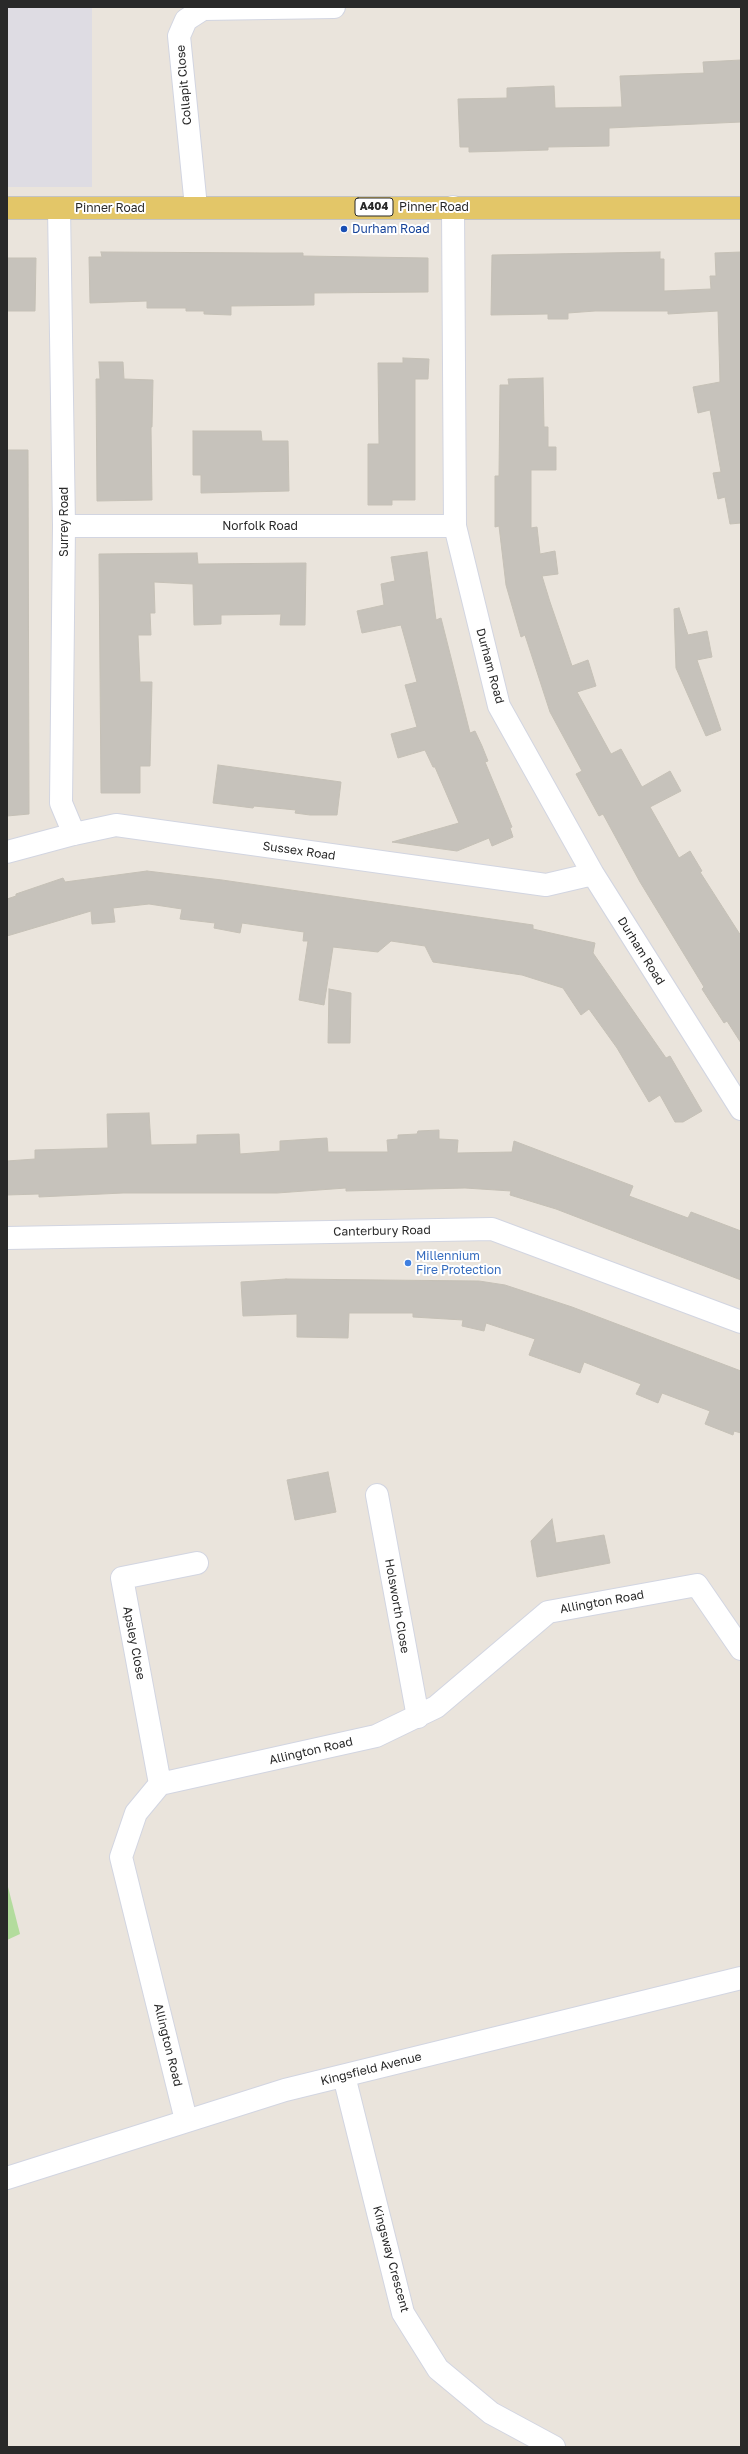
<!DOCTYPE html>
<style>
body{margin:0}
#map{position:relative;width:748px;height:2454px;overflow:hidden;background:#eae4dc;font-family:"Golos Text",sans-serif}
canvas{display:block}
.frame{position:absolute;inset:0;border:8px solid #292929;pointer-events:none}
</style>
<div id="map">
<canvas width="748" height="2454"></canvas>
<div class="frame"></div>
</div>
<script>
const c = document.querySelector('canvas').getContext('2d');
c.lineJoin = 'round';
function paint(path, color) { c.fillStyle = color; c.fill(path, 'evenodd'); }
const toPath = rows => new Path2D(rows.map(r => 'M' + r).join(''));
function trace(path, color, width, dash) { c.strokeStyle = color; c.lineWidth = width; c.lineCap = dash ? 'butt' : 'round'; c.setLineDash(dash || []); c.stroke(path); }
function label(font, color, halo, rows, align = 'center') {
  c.font = font + ' "Golos Text",sans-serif'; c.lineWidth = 4; c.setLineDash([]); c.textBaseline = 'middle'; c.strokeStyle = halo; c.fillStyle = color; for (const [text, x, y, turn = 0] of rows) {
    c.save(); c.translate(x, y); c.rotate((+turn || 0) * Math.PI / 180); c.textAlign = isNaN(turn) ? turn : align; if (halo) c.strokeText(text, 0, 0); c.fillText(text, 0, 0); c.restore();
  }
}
const industrial = toPath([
 [7,7,92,7,92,187,7,187]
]);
const green = toPath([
 [7,1883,20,1934,7,1940]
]);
const building = toPath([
 [741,60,741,122,609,128,609,146,548,147,548,150,469,152,469,147,460,147,458,99,507,98,507,88,554,86,555,108,622,107,620,76,704,73,703,62,741,60],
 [101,252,273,253,303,253,303,256,428,258,428,292,314,293,314,305,231,306,231,315,204,314,204,311,186,311,186,308,147,308,147,301,90,303,89,257,102,257,101,252],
 [660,252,660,259,664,259,664,291,711,289,710,276,716,276,715,253,741,252,741,523,730,524,725,497,718,499,713,473,721,472,710,410,698,413,693,387,720,382,718,311,668,314,668,311,595,311,568,313,568,319,548,319,548,314,491,315,492,255,660,252],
 [7,258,36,258,35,311,7,311,7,258],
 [403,358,429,359,428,379,415,379,415,500,392,500,392,505,368,505,368,444,379,444,378,363,403,363,403,358],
 [99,362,123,362,124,379,153,380,152,427,151,427,152,500,97,501,96,379,100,379,99,362],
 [543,378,544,427,548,427,548,447,556,447,556,470,531,470,531,528,537,527,540,554,555,551,558,574,542,576,550,602,572,666,588,660,596,686,577,692,611,754,621,749,642,787,670,771,681,791,650,807,679,858,690,851,702,871,700,872,741,936,741,1043,727,1021,724,1023,702,989,704,987,640,882,603,814,599,816,576,774,582,771,550,712,525,635,521,637,506,585,499,526,495,527,495,476,499,476,500,385,509,385,508,379,543,378],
 [193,431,261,431,262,441,288,441,289,491,201,493,201,475,193,475,193,431],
 [7,450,28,450,29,814,7,816,7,450],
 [427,552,436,620,441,618,470,733,475,731,482,746,488,761,485,762,512,827,510,828,513,837,492,846,489,838,457,851,392,842,459,823,435,767,433,767,425,750,398,758,391,734,417,727,405,685,417,682,401,625,362,633,357,611,384,605,381,584,395,581,391,557,427,552],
 [197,553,198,564,306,563,305,625,280,625,281,614,221,615,221,624,194,625,193,584,154,582,155,613,150,613,151,635,138,635,140,682,152,682,150,766,140,766,140,793,101,793,99,554,197,553],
 [679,608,688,635,707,631,712,657,697,660,721,730,706,736,676,668,674,609,679,608],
 [218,765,341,782,337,815,310,815,295,813,296,810,254,806,253,808,213,803,218,765],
 [147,871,222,880,533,925,533,929,595,943,593,953,666,1058,670,1056,702,1111,683,1122,675,1122,660,1095,649,1102,617,1048,589,1009,581,1015,563,988,522,975,433,962,425,946,391,941,378,952,333,947,324,1005,299,1000,308,941,303,941,304,932,242,923,240,933,214,928,215,923,180,919,182,909,149,904,113,908,115,922,92,924,91,911,7,936,7,899,16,896,16,894,63,878,65,882,147,871],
 [329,989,351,993,350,1043,328,1043,329,989],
 [149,1113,151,1145,197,1144,197,1135,239,1134,240,1154,280,1151,280,1141,327,1138,328,1152,388,1152,387,1140,398,1139,398,1135,417,1134,418,1131,439,1130,439,1139,458,1140,457,1153,512,1152,514,1141,633,1186,629,1196,688,1218,691,1212,741,1231,741,1280,556,1209,510,1195,511,1191,465,1188,346,1191,346,1188,277,1193,123,1193,39,1197,39,1194,7,1195,7,1161,35,1159,35,1150,108,1148,107,1114,149,1113],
 [286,1279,479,1281,505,1285,572,1307,741,1371,741,1433,734,1431,733,1435,705,1424,710,1411,662,1393,658,1403,636,1394,641,1384,584,1362,580,1373,529,1355,535,1339,486,1323,484,1331,462,1326,463,1320,413,1317,413,1313,349,1313,348,1338,297,1337,297,1314,243,1316,241,1282,286,1279],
 [328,1472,336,1512,295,1520,287,1480,328,1472],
 [552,1519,556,1543,604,1535,610,1563,537,1577,531,1541,552,1519]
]);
const minor = toPath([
 [196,207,179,36,186,20,203,9,334,7],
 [453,207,455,526,499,706,593,874,741,1109],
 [59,208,64,526,61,803,74,834],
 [64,526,455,526],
 [7,852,74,834,116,825,546,885,593,874],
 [7,1238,492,1229,741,1322],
 [377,1495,418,1717],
 [160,1784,122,1578,197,1563],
 [344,2076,403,2313,438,2369,491,2413,554,2447],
 [186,2120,121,1857,136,1813,160,1784,376,1736,436,1707,548,1612,697,1585,741,1649],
 [7,2178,285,2090,741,1978]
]);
const primary = toPath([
 [7,208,741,208]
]);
const markers = [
 [344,229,4,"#1a4fb4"],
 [408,1263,4,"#3f7fe0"]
];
const shields = [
 [374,207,38]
];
const shieldNames = [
 ["A404",374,207]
];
const streetNames = [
 ["Collapit Close",184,85,-95],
 ["Pinner Road",434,207],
 ["Pinner Road",110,208],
 ["Surrey Road",64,522,-90],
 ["Norfolk Road",260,526],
 ["Durham Road",490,666,75],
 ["Sussex Road",299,851,8],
 ["Durham Road",641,951,58],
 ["Canterbury Road",382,1231,-1],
 ["Allington Road",602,1602,-10],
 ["Holsworth Close",397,1606,80],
 ["Apsley Close",134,1643,79],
 ["Allington Road",311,1751,-13],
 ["Allington Road",168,2045,76],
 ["Kingsfield Avenue",371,2069,-14],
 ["Kingsway Crescent",391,2259,75]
];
const transitNames = [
 ["Durham Road",352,229]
];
const shopNames = [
 ["Millennium",416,1256],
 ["Fire Protection",416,1270]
];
paint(industrial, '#dedce3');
paint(green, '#b3dc9d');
paint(building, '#c6c2bb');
trace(building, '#c5c0b6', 1);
trace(minor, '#d2d5e1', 24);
trace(primary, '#c3c3c3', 24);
trace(minor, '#fff', 22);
trace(primary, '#e3c668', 22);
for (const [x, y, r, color] of markers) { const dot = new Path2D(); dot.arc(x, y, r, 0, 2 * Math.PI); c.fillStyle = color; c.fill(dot); trace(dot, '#fff', 1.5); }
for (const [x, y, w] of shields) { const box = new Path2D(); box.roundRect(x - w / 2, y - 9, w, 18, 3); c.fillStyle = '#fff'; c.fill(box); trace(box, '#292929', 1); }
label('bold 11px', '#292929', null, shieldNames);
label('12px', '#292929', '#fff', streetNames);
label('12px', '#164399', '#fff', transitNames, 'left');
label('12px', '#366cbe', '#fff', shopNames, 'left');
</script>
